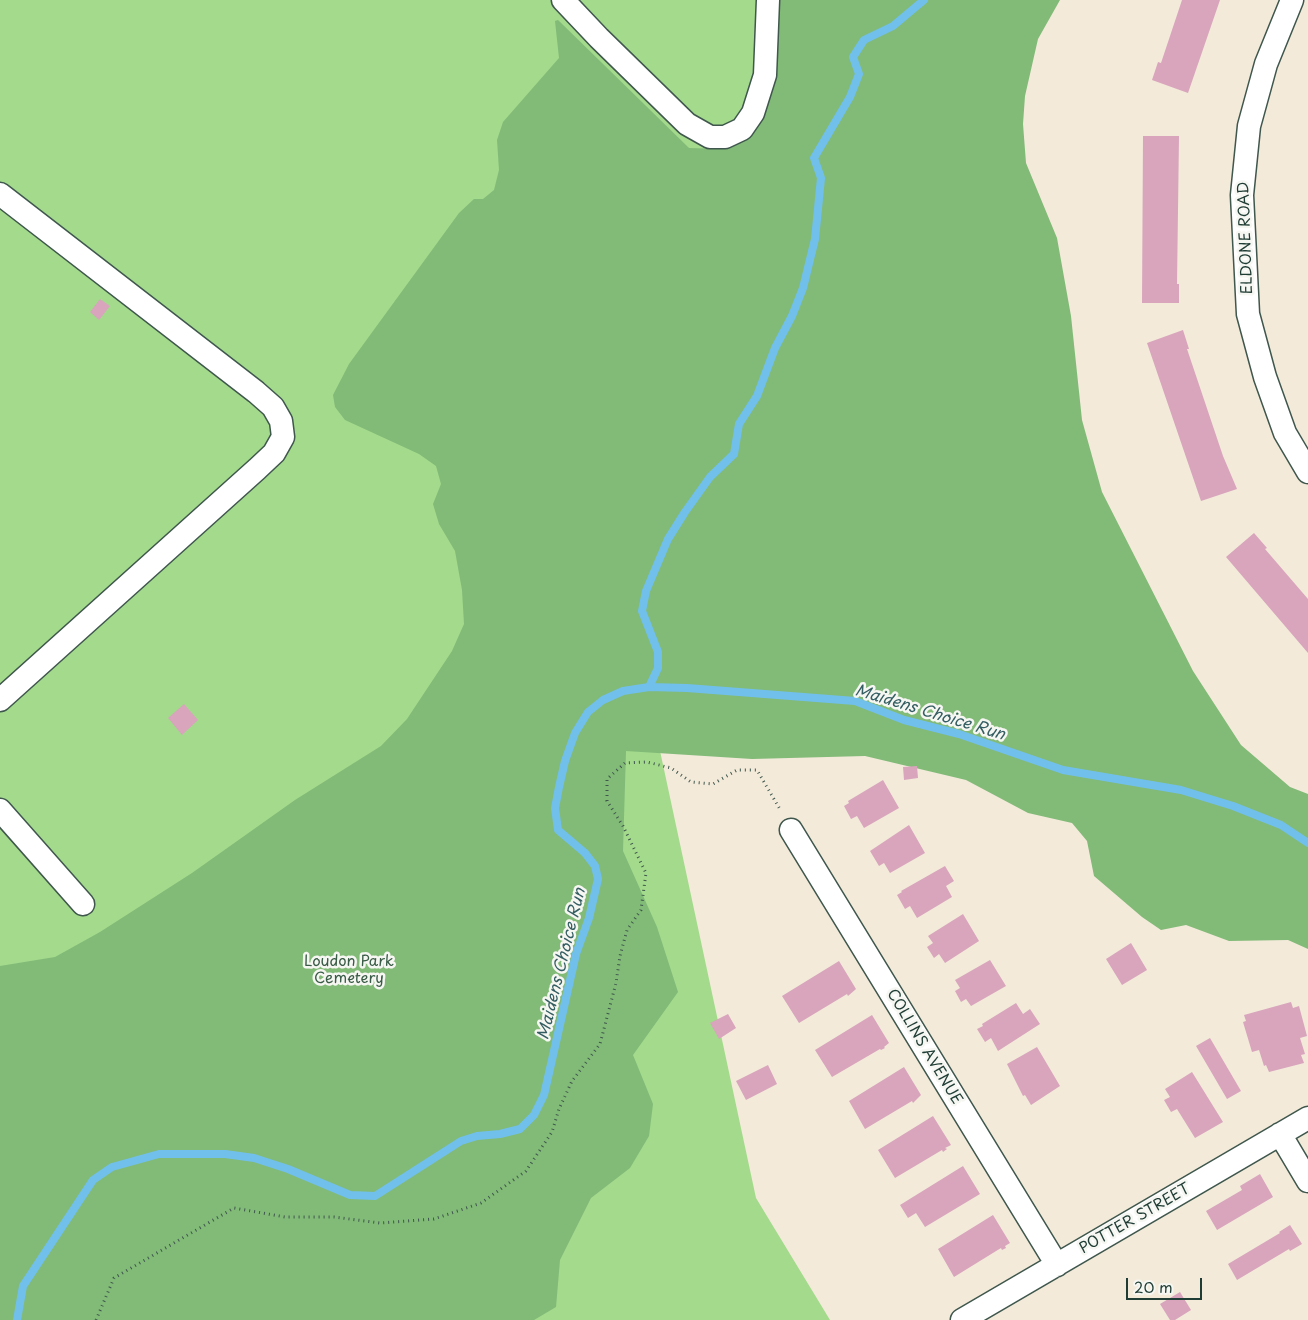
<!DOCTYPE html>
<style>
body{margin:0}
#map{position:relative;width:1308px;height:1320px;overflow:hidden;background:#f3eada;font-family:"Playpen Sans",sans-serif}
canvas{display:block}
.scale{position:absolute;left:1126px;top:1278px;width:76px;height:22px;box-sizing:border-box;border:2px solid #1f3d34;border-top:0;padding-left:6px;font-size:15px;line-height:18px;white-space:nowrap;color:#1f3d34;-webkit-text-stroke:4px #f6f6f2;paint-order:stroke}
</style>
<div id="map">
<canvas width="1308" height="1320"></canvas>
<div class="scale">20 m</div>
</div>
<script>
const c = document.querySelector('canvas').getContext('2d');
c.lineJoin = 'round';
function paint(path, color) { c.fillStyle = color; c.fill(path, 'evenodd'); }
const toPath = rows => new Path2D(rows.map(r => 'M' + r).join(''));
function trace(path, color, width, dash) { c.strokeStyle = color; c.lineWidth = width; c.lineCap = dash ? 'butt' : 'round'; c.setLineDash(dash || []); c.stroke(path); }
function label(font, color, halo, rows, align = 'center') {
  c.font = font + ' "Playpen Sans",sans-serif'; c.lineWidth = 5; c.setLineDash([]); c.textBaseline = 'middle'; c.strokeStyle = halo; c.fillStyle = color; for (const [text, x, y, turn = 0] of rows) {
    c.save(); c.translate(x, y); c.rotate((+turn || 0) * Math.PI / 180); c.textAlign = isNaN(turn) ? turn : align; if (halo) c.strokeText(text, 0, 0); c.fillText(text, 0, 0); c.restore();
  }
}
const green = toPath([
 [0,0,780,0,783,43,642,667,756,1198,830,1320,0,1320]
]);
const forest = toPath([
 [776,0,1060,0,1038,39,1025,96,1023,124,1026,163,1057,238,1071,316,1082,420,1102,492,1193,671,1241,745,1290,787,1308,794,1308,949,1288,940,1229,941,1186,925,1161,930,1142,917,1094,876,1087,841,1072,823,1028,813,966,780,865,756,752,759,626,751,623,851,657,927,678,992,633,1055,653,1104,649,1136,630,1168,591,1198,560,1260,556,1307,534,1320,0,1320,0,966,55,957,100,932,192,873,295,800,381,746,407,719,452,651,464,624,462,590,455,551,439,524,433,504,441,484,436,466,419,454,345,420,335,407,333,395,349,364,459,213,474,199,483,199,494,190,499,170,497,140,503,122,559,58,555,21,558,20,689,148,723,149,735,143,775,51,778,35]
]);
const stream = toPath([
 [649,687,658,668,658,652,642,611,646,591,668,539,685,512,710,477,734,454,739,424,757,396,775,348,792,316,803,288,815,239,821,178,814,158,850,97,859,74,853,57,864,40,893,26,924,0],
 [17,1320,23,1286,93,1180,112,1167,159,1154,225,1154,254,1158,288,1169,350,1195,375,1196,461,1141,477,1136,500,1134,520,1129,534,1115,544,1095,576,954,589,918,598,879,595,866,585,853,558,830,555,808,559,787,565,761,575,733,588,712,603,700,623,691,649,687,687,688,855,701,904,720,959,734,1063,770,1181,790,1233,806,1281,825,1308,843]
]);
const building = toPath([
 [1182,0,1220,0,1188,93,1152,80,1158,62,1161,63],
 [1143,136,1179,136,1177,284,1179,284,1179,303,1142,303],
 [100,299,110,306,99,320,90,312],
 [1183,330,1189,349,1187,349,1223,456,1237,489,1201,501,1147,343],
 [1254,533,1267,548,1265,549,1308,599,1308,653,1226,557],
 [184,704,198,720,182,735,168,718],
 [917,766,918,778,904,780,903,767],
 [883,780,899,808,864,828,857,816,851,819,844,806,849,803,848,801],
 [909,825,925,853,890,873,884,863,879,866,870,851],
 [945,866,954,881,946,886,952,897,917,918,910,906,905,909,897,895,902,892,901,891],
 [963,914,979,941,945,963,939,954,934,958,927,947,933,943,928,936],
 [1131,943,1147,970,1122,985,1106,959],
 [990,960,1006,986,971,1006,966,999,961,1002,955,991,960,988,955,980],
 [839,961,856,989,848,996,847,994,799,1023,782,996],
 [1291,1002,1293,1008,1299,1006,1307,1036,1300,1038,1305,1054,1301,1055,1304,1063,1269,1072,1266,1065,1264,1066,1259,1050,1252,1052,1243,1022,1246,1021,1244,1015],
 [1016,1003,1023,1014,1030,1009,1040,1024,998,1051,991,1038,985,1042,977,1029,983,1026,982,1024],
 [728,1014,736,1028,719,1039,710,1023],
 [872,1015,889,1043,884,1047,885,1048,881,1050,880,1049,832,1077,815,1050],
 [1210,1038,1241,1091,1227,1099,1196,1046],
 [1037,1047,1060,1086,1031,1105,1025,1095,1023,1096,1007,1064],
 [768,1065,777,1084,746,1100,736,1081],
 [904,1067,921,1095,913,1103,912,1101,865,1129,849,1101],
 [1192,1072,1223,1122,1195,1138,1177,1109,1171,1112,1164,1100,1170,1097,1165,1089],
 [933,1116,951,1145,945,1148,947,1149,943,1152,942,1150,895,1178,878,1150],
 [963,1166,980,1194,925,1227,916,1213,908,1218,900,1205],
 [1260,1174,1273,1197,1217,1230,1206,1211,1242,1190,1240,1186],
 [993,1215,1010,1243,1005,1246,1006,1248,1002,1250,1001,1248,954,1277,938,1249],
 [1290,1225,1302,1244,1290,1251,1289,1249,1237,1280,1228,1264,1280,1233,1279,1232],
 [1180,1292,1191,1310,1175,1320,1170,1320,1160,1304]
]);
const path = toPath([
 [96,1320,114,1278,234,1208,285,1217,334,1217,380,1223,434,1219,481,1203,526,1171,552,1132,559,1109,572,1081,600,1044,616,983,620,956,627,930,641,910,646,873,623,826,607,801,607,779,625,763,647,762,671,768,691,782,713,784,737,770,757,770,781,811]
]);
const minor = toPath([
 [563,0,599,38,687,124,710,137,725,137,742,129,753,113,765,75,768,0],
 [1292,0,1266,64,1249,126,1242,195,1248,314,1265,377,1285,433,1308,472],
 [0,194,256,392,273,407,281,421,283,437,274,453,257,469,0,700],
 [0,810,83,904],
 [791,830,1057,1265],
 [1280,1134,1308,1181],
 [962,1320,1308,1118]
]);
const streetNames = [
 ["ELDONE ROAD",1246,238,-92],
 ["COLLINS AVENUE",924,1047,59],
 ["POTTER STREET",1135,1219,-30]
];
const parkNames = [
 ["Loudon Park",349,962],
 ["Cemetery",349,979]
];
const waterNames = [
 ["Maidens Choice Run",930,713,17],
 ["Maidens Choice Run",562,964,-76]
];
paint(green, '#a3da8c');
paint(forest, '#82ba78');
trace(stream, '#71c0ec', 8);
paint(building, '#d8a5bc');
trace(minor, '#3f574d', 25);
trace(path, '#3f574d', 3, [1, 4]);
trace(minor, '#fff', 22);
label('15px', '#1f3d34', '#f6f6f2', streetNames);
label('15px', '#395c46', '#f6f6f2', parkNames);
label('italic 16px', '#345e62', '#f6f6f2', waterNames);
</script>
